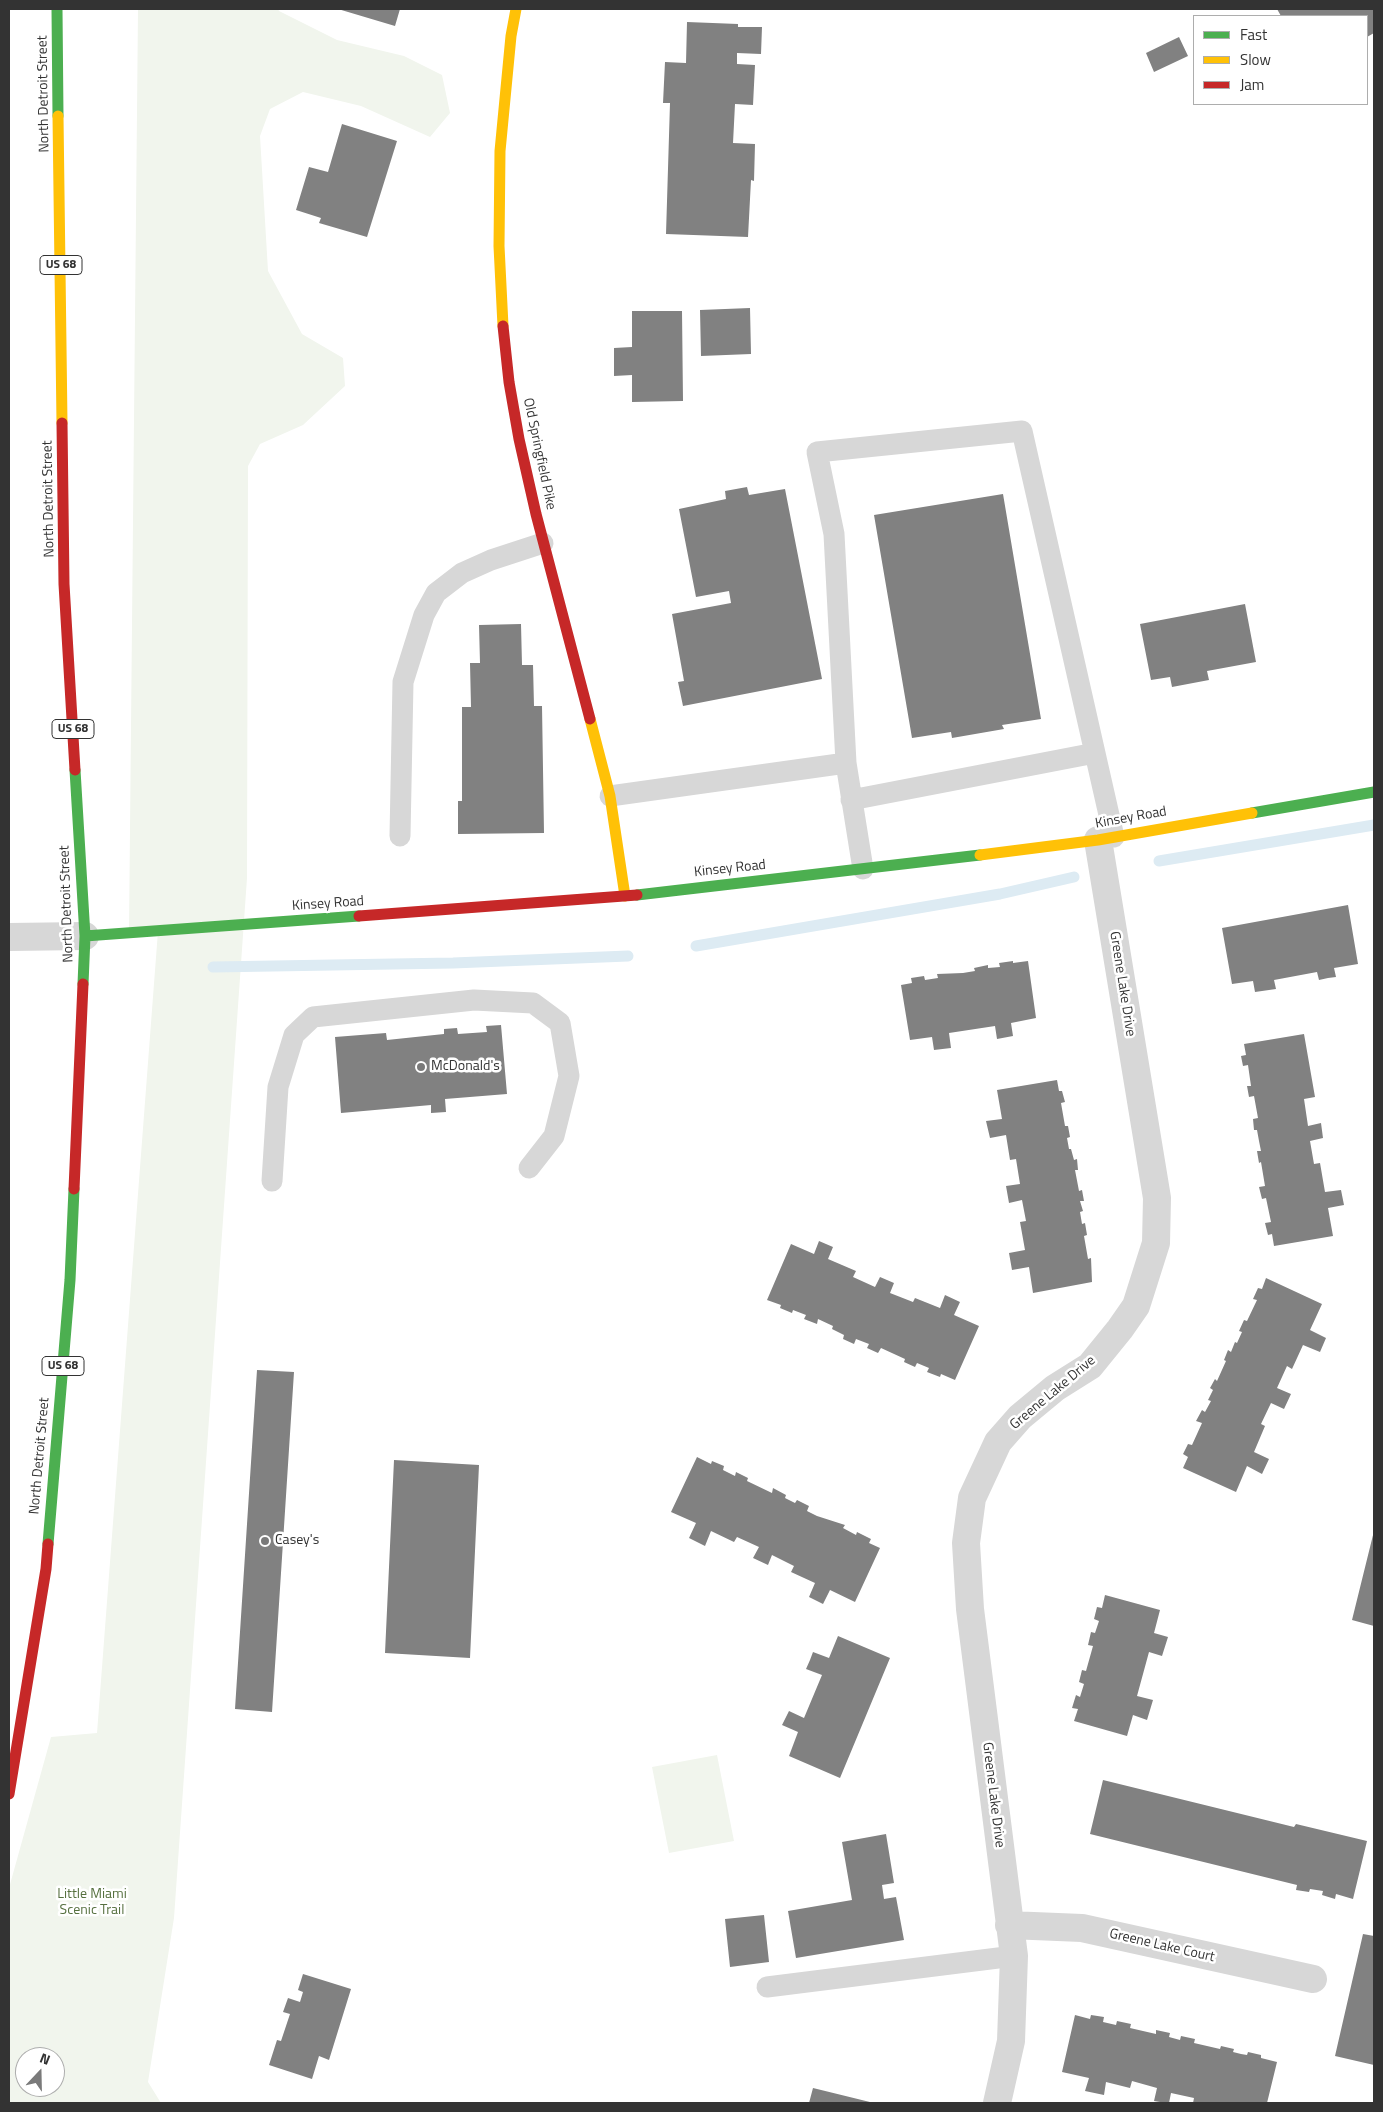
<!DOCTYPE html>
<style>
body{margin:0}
#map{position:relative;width:1383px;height:2112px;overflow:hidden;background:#fff;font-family:"Titillium Web",sans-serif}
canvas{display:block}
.frame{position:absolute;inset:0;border:10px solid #333;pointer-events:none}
.legend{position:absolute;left:1193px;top:15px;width:175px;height:90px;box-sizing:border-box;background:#fff;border:1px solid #adadad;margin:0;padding:6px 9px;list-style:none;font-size:15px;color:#333}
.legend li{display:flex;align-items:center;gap:10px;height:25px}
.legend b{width:25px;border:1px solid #adadad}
.north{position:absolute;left:15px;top:2047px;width:50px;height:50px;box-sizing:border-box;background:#fff;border:1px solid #adadad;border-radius:50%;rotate:21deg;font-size:14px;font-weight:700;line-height:20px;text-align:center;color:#333}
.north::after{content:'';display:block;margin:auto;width:18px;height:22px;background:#7a7a7a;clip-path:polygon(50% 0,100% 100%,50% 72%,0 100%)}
</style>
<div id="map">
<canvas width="1383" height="2112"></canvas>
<div class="frame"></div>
<ul class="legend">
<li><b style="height:6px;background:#4caf50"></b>Fast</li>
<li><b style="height:6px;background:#ffc107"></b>Slow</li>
<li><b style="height:6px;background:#c62828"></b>Jam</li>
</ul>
<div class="north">N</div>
</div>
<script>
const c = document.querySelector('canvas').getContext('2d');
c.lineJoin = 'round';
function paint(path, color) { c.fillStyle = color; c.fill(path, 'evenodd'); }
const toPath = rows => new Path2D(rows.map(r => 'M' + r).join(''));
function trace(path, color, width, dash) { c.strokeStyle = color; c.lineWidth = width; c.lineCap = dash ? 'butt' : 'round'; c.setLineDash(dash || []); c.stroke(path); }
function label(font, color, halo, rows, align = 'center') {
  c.font = font + ' "Titillium Web",sans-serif'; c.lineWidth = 5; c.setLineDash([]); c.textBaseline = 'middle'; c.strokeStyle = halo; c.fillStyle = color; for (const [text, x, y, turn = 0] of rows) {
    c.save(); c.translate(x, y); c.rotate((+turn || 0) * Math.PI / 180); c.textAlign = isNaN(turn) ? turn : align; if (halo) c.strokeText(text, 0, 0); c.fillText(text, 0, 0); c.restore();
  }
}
const green = toPath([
 [138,9,278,9,279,11,337,40,404,56,442,75,450,113,430,137,361,106,303,92,270,109,260,136,268,271,302,334,343,358,345,386,303,425,260,444,248,466,247,878,174,1918,148,2082,161,2103,9,2103,9,1888,51,1737,97,1733,158,931,129,931],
 [25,2057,55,2057,55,2087,25,2087],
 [717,1755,734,1841,669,1853,652,1767]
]);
const stream = toPath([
 [1159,861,1374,825],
 [696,946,1000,894,1074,877],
 [213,967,453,963,628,956]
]);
const building = toPath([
 [338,9,400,9,395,26],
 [1277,9,1374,9,1374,33,1367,37,1367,16,1281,16],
 [687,22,738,24,738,27,762,27,761,54,737,53,737,64,755,65,753,105,735,104,733,143,755,144,754,181,751,180,748,237,666,234,670,103,663,103,665,62,686,63],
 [1179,37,1188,56,1154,72,1146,53],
 [342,124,397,141,367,237,319,223,321,218,296,210,309,167,328,172],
 [750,308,751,354,701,356,700,310],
 [632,311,682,311,683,401,632,402,632,375,614,376,614,348,632,347],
 [747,487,749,495,785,489,822,679,683,706,678,682,684,681,672,614,731,603,729,591,696,597,679,509,726,499,725,491],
 [1003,494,1041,719,1002,725,1004,729,952,738,951,732,912,738,874,515],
 [1245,604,1256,662,1207,671,1209,680,1172,687,1170,677,1151,680,1140,624],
 [521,624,522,665,533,665,534,706,542,706,544,833,458,834,458,801,462,801,462,707,471,707,470,663,480,663,479,625],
 [1348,905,1358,964,1334,968,1336,977,1328,978,1319,980,1317,972,1274,980,1276,989,1255,992,1253,981,1232,984,1222,928],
 [1013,961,1013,963,1028,961,1036,1018,1011,1023,1013,1036,997,1039,995,1026,949,1033,951,1048,934,1050,932,1037,910,1040,901,985,912,983,911,978,924,976,925,980,938,978,937,974,963,973,975,971,974,968,988,965,988,968,1000,967,999,963],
 [501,1025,507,1094,445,1099,446,1112,431,1113,431,1105,341,1113,335,1037,386,1033,387,1040,444,1034,444,1029,457,1028,458,1034,487,1032,486,1026],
 [1304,1034,1315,1097,1304,1099,1308,1126,1321,1123,1323,1138,1310,1141,1314,1164,1320,1163,1325,1192,1341,1190,1344,1205,1328,1208,1333,1236,1274,1246,1272,1234,1268,1235,1265,1223,1271,1222,1266,1198,1262,1199,1259,1187,1265,1186,1261,1162,1259,1163,1257,1151,1261,1151,1259,1141,1257,1130,1254,1130,1253,1119,1258,1118,1254,1096,1249,1097,1247,1086,1251,1086,1248,1065,1243,1066,1241,1056,1246,1055,1244,1044],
 [1057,1080,1059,1091,1062,1091,1065,1102,1061,1103,1065,1126,1068,1126,1070,1137,1067,1138,1069,1149,1071,1149,1074,1160,1077,1159,1078,1170,1075,1170,1079,1191,1082,1190,1084,1201,1080,1201,1083,1211,1080,1212,1082,1224,1085,1223,1087,1235,1084,1236,1088,1259,1091,1258,1092,1282,1033,1293,1029,1267,1012,1270,1009,1253,1025,1250,1020,1222,1026,1221,1022,1200,1009,1203,1006,1186,1020,1184,1016,1159,1010,1160,1006,1135,990,1138,986,1121,1002,1119,997,1090],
 [819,1241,833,1247,828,1259,856,1271,853,1277,875,1287,880,1277,894,1283,890,1293,913,1302,915,1298,940,1308,945,1295,960,1302,954,1315,979,1326,955,1380,941,1374,940,1377,927,1372,929,1368,917,1363,915,1367,904,1362,905,1359,881,1348,878,1353,867,1348,869,1344,856,1339,854,1344,843,1339,844,1335,832,1329,833,1326,818,1319,817,1324,804,1319,806,1315,793,1310,792,1313,780,1308,781,1305,767,1300,791,1244,814,1254],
 [1266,1278,1322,1304,1310,1330,1326,1338,1320,1352,1303,1345,1292,1369,1287,1366,1277,1388,1291,1394,1284,1409,1271,1403,1261,1424,1265,1426,1254,1452,1269,1459,1262,1474,1247,1466,1236,1492,1183,1468,1188,1457,1183,1454,1188,1444,1192,1445,1202,1423,1196,1421,1202,1410,1205,1412,1211,1401,1208,1400,1213,1390,1210,1388,1215,1379,1217,1381,1226,1361,1224,1360,1228,1350,1231,1352,1235,1342,1237,1343,1242,1332,1239,1331,1244,1320,1247,1321,1257,1300,1253,1299,1258,1288,1262,1289],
 [257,1370,294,1372,272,1712,235,1709],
 [697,1457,711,1464,712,1461,724,1466,723,1470,735,1476,736,1472,748,1478,747,1481,772,1493,773,1488,786,1495,785,1498,795,1503,797,1500,809,1506,807,1511,817,1516,845,1525,843,1528,856,1535,857,1532,871,1539,869,1543,880,1548,855,1602,830,1590,823,1604,809,1597,815,1583,791,1572,794,1566,772,1555,768,1565,753,1558,759,1547,737,1537,734,1542,711,1531,705,1546,689,1538,696,1523,671,1512],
 [394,1460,479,1465,470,1658,385,1653],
 [1374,1531,1374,1626,1352,1620],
 [1105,1595,1160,1610,1154,1633,1168,1637,1162,1656,1149,1652,1137,1696,1153,1700,1147,1720,1133,1715,1127,1736,1074,1721,1078,1709,1072,1708,1076,1695,1080,1697,1084,1684,1079,1682,1082,1670,1086,1671,1093,1646,1088,1645,1091,1632,1095,1633,1099,1621,1094,1619,1097,1607,1102,1608],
 [838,1636,890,1658,840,1778,789,1756,798,1732,782,1725,789,1711,804,1718,822,1675,806,1669,810,1660,813,1652,829,1658],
 [1103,1780,1294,1827,1296,1824,1367,1841,1353,1899,1336,1894,1335,1899,1322,1895,1323,1891,1310,1889,1309,1892,1296,1890,1297,1885,1090,1834],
 [886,1834,894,1883,882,1885,884,1899,896,1897,904,1940,796,1958,788,1911,852,1900,842,1842],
 [764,1915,769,1962,730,1967,725,1919],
 [1363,1934,1374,1936,1374,2065,1335,2056],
 [303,1974,351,1989,329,2060,319,2056,312,2079,269,2065,277,2040,281,2041,290,2014,283,2012,288,1998,300,2002,303,1992,298,1990],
 [1075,2015,1090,2019,1091,2015,1104,2017,1103,2022,1116,2025,1117,2021,1131,2024,1130,2028,1156,2034,1156,2030,1170,2033,1169,2037,1180,2040,1181,2036,1195,2039,1194,2043,1220,2049,1221,2046,1234,2049,1233,2052,1241,2054,1247,2055,1248,2052,1261,2055,1261,2058,1277,2062,1267,2103,1193,2103,1194,2098,1171,2093,1169,2103,1166,2103,1154,2101,1157,2088,1132,2081,1130,2088,1106,2082,1104,2095,1085,2091,1089,2078,1062,2072],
 [813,2088,874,2103,809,2103]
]);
const lane = toPath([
 [610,796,846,763],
 [851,800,1095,753],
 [400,836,403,682,424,615,436,593,462,573,491,560,543,543],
 [863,869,846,763,834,534,817,452,1022,431,1114,837],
 [272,1181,278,1087,294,1035,313,1017,474,1000,533,1003,560,1023,569,1076,554,1136,529,1168],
 [767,1987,1014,1956]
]);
const street = toPath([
 [9,937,85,936],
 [1009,1925,1082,1928,1313,1979],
 [997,2103,1011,2041,1014,1956,970,1609,966,1543,972,1498,998,1442,1020,1417,1055,1388,1090,1366,1120,1329,1136,1306,1156,1243,1157,1198,1098,840]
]);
const fast = toPath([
 [57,9,58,116],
 [75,770,85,936,83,984],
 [1252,813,1374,792],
 [637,895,980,855],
 [85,936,359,916],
 [48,1544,70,1280,74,1189]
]);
const slow = toPath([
 [58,116,62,423],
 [503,326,499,246,500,151,511,36,516,9],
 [590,719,610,796,625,896],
 [980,855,1098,840,1252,813]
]);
const jam = toPath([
 [503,326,509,382,519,439,536,514,590,719],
 [62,423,64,584,75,770],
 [359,916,637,895],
 [74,1189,83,984],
 [9,1794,46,1569,48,1544]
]);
const markers = [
 [421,1067,5,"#7a7a7a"],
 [265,1541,5,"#7a7a7a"]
];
const shields = [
 [61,265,42],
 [73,729,42],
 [63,1366,42]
];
const shieldNames = [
 ["US 68",61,265],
 ["US 68",73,729],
 ["US 68",63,1366]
];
const streetNames = [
 ["North Detroit Street",44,94,-91],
 ["Old Springfield Pike",539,454,78],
 ["North Detroit Street",49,499,-91],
 ["Kinsey Road",1131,818,-10],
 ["Kinsey Road",730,869,-6],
 ["North Detroit Street",67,904,-92],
 ["Kinsey Road",328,904,-4],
 ["Greene Lake Drive",1122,984,81],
 ["Greene Lake Drive",1053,1393,-40],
 ["North Detroit Street",40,1456,-85],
 ["Greene Lake Drive",993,1795,83],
 ["Greene Lake Court",1162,1946,13]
];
const poiNames = [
 ["McDonald's",431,1067],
 ["Casey's",275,1541]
];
const parkNames = [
 ["Little Miami",92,1895],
 ["Scenic Trail",92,1911]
];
paint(green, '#f1f5ed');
trace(stream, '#ddebf3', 11);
paint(building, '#818181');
trace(lane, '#d7d7d7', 21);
trace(street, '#d7d7d7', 28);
trace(fast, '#4caf50', 11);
trace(slow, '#ffc107', 11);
trace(jam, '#c62828', 11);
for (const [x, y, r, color] of markers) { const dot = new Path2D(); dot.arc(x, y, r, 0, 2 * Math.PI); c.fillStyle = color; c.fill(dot); trace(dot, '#fff', 2); }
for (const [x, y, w] of shields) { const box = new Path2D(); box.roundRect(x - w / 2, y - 9.5, w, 19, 4); c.fillStyle = '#fff'; c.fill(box); trace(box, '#333', 1); }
label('bold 12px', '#333', null, shieldNames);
label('14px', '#333', '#fff', streetNames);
label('14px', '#333', '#fff', poiNames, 'left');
label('14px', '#56703f', '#fff', parkNames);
</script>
